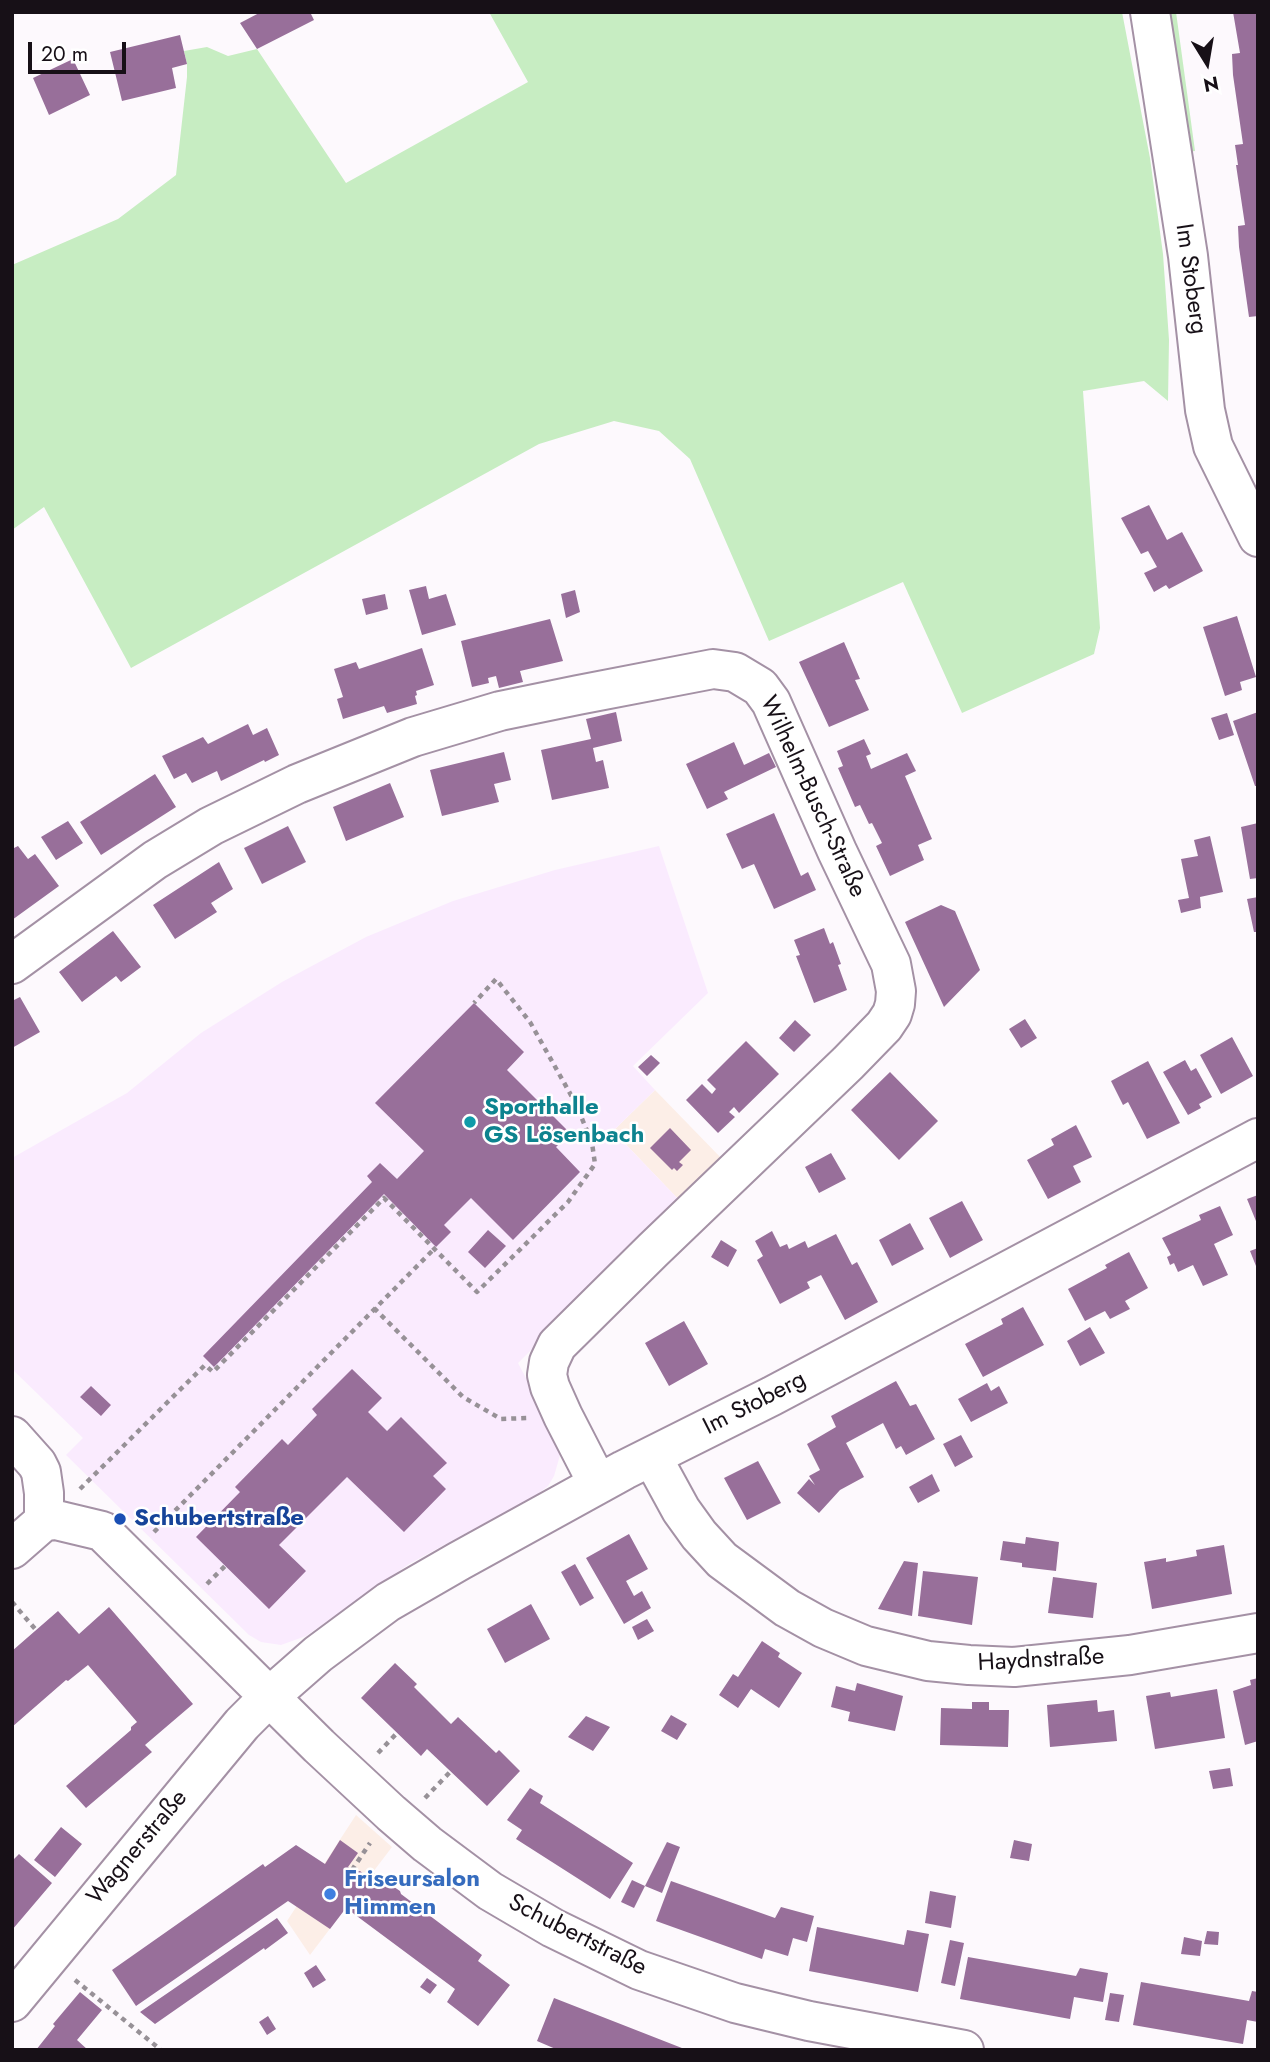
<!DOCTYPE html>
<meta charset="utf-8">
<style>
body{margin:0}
#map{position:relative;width:1270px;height:2062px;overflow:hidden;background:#fdf9fd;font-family:Jost,sans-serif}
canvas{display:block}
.frame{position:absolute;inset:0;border:14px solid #171017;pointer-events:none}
.north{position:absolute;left:1172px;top:28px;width:70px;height:70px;-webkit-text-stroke:5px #fff;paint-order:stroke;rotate:169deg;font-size:19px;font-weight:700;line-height:28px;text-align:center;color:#171017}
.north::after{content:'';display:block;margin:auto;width:24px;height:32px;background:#171017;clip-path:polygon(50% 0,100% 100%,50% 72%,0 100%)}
.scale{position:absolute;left:28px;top:42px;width:98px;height:32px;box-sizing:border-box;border:4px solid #171017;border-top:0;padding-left:9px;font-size:21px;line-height:24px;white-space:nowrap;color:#171017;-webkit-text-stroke:5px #fff;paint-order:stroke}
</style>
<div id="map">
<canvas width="1270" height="2062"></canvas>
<div class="frame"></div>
<div class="north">N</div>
<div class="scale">20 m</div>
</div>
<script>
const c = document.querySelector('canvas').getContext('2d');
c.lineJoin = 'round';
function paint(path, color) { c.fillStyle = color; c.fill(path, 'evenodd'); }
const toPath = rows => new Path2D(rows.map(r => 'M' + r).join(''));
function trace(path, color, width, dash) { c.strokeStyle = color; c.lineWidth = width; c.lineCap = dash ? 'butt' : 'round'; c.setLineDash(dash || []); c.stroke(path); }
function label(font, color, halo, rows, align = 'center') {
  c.font = font + ' Jost,sans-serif'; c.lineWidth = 5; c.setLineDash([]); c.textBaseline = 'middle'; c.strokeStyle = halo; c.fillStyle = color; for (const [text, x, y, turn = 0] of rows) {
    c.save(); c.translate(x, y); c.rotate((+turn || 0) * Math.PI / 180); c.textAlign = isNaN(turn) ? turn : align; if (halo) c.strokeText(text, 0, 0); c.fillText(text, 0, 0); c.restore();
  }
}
const commercial = toPath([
 [655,1090,724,1161,681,1202,613,1131],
 [356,1815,392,1847,310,1955,287,1921]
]);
const education = toPath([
 [659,846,708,993,633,1066,655,1090,613,1131,681,1202,518,1363,557,1437,560,1455,554,1476,548,1486,535,1496,409,1564,306,1636,281,1645,261,1642,249,1635,66,1455,83,1438,12,1369,12,1158,127,1093,201,1033,282,982,366,937,453,901,555,870]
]);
const green = toPath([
 [489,12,1122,12,1150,158,1163,254,1169,340,1168,401,1144,381,1083,391,1100,628,1094,654,962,713,903,582,769,641,690,459,659,431,614,421,539,444,131,668,44,507,12,530,12,265,118,219,176,175,187,77,187,64,184,51,207,47,228,56,257,49,346,183,528,82],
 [1168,12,1176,12,1195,151,1188,152]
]);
const building = toPath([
 [261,12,310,12,314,20,257,49,240,23],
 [1233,12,1258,12,1258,316,1249,317,1239,247,1238,226,1245,225,1236,165,1238,165,1235,145,1243,144,1233,75,1232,54,1240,53],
 [180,35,187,64,172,68,176,88,122,101,110,52],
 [73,59,90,95,49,115,33,78],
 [1149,505,1167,540,1182,532,1203,571,1169,589,1166,585,1154,592,1144,573,1157,567,1148,551,1141,554,1121,518],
 [426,586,429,599,446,594,456,625,422,635,409,590],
 [575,590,580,612,566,618,561,594],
 [385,594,388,609,366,615,362,599],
 [1237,616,1256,677,1240,682,1242,690,1225,696,1203,627],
 [550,619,563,661,520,671,523,682,499,688,496,676,488,678,489,683,472,687,461,641],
 [844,642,860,679,855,680,869,710,829,727,799,662],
 [422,648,434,685,416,691,417,695,415,696,417,704,387,713,384,706,343,719,337,699,343,697,334,669,356,662,359,669],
 [616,712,622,741,593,748,596,762,603,760,609,788,552,800,541,750,591,739,586,719],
 [1258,712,1258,786,1255,786,1233,721],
 [1227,713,1234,735,1219,740,1211,718],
 [248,724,253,735,267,728,279,755,265,762,264,760,221,781,217,771,192,783,186,773,174,779,162,756,203,737,208,744],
 [864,739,871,754,866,756,871,769,907,753,916,771,905,776,932,839,918,845,924,860,890,876,876,846,882,843,872,823,869,824,860,805,855,807,838,768,843,766,837,751],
 [734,742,744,765,769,753,776,767,724,792,728,799,707,809,686,764],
 [504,752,511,780,494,784,499,802,442,816,430,770],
 [155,774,176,807,101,855,80,822],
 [390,783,404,817,346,841,333,807],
 [774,813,801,876,808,872,816,890,774,909,754,864,742,869,726,834],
 [68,821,83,843,56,860,41,837],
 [1258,823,1258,878,1250,879,1241,827],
 [288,826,306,862,262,884,244,848],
 [1210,836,1223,892,1200,897,1201,908,1181,913,1178,900,1189,898,1181,859,1198,856,1194,840],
 [18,846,28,859,35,854,59,886,12,920,12,871,14,869,12,866,12,849],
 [219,862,233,889,211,903,217,912,175,939,153,905],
 [1258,897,1258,932,1254,932,1247,899],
 [941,905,955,911,980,970,944,1007,905,922],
 [824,928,830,944,833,942,841,964,838,965,847,990,814,1003,796,956,800,955,794,940],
 [113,931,141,967,121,982,116,976,82,1002,59,972],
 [20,997,40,1032,12,1048,12,1001],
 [474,1003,524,1052,507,1070,570,1133,556,1147,580,1172,513,1240,471,1198,444,1225,451,1232,436,1247,384,1194,214,1367,203,1356,372,1182,367,1176,380,1163,397,1179,424,1151,375,1103],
 [1025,1019,1037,1038,1021,1048,1009,1029],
 [795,1020,811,1035,794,1052,779,1038],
 [1232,1037,1253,1076,1221,1094,1200,1055],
 [746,1041,779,1074,739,1113,734,1107,729,1112,735,1117,718,1133,686,1100,702,1084,712,1094,716,1089,707,1080],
 [651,1055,660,1063,647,1076,638,1067],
 [1185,1060,1191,1071,1196,1068,1212,1097,1199,1104,1201,1108,1188,1115,1163,1072],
 [1148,1061,1180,1123,1147,1139,1128,1102,1123,1105,1111,1081],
 [890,1072,938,1121,899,1160,851,1110],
 [1076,1125,1092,1157,1073,1166,1081,1182,1048,1199,1027,1160,1054,1145,1051,1139],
 [670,1128,691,1150,679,1162,683,1165,677,1171,674,1168,672,1170,650,1148],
 [831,1153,846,1179,819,1193,805,1167],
 [1258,1195,1258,1226,1247,1199],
 [962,1201,983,1240,950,1258,929,1218],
 [1220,1206,1233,1235,1214,1244,1228,1275,1203,1286,1193,1265,1178,1272,1174,1263,1170,1265,1167,1257,1171,1255,1162,1238,1201,1220,1199,1215],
 [910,1223,924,1249,892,1266,879,1240],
 [488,1230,506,1246,485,1268,468,1252],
 [772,1231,780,1247,787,1244,789,1249,805,1241,808,1248,836,1234,852,1265,857,1262,878,1302,845,1320,821,1275,807,1282,810,1288,780,1304,757,1260,763,1256,755,1241],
 [721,1240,737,1250,728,1267,711,1257],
 [1258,1248,1258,1271,1250,1251],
 [1129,1252,1148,1288,1125,1301,1130,1309,1110,1319,1105,1311,1085,1321,1068,1289,1107,1268,1105,1265],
 [1023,1307,1044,1345,983,1377,965,1344,1003,1324,1001,1319],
 [684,1321,708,1364,669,1386,645,1343],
 [1090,1327,1105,1353,1080,1366,1067,1341],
 [352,1369,382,1398,368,1412,387,1431,401,1417,447,1463,433,1476,446,1489,404,1532,347,1477,279,1545,306,1571,269,1609,196,1537,240,1492,235,1487,282,1439,288,1445,317,1415,312,1409],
 [896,1381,910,1406,916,1404,935,1439,906,1455,901,1446,896,1449,883,1423,846,1443,864,1477,840,1490,819,1513,797,1493,809,1479,815,1485,809,1476,820,1470,807,1444,836,1427,831,1416],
 [987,1383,991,1391,999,1386,1008,1403,971,1422,958,1399],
 [91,1386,111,1405,101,1416,80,1397],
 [961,1435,973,1457,955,1467,943,1444],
 [758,1461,781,1503,747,1520,724,1478],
 [932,1474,940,1491,918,1503,909,1487],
 [629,1534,648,1569,626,1581,634,1596,642,1591,651,1608,624,1624,586,1558],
 [1026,1537,1059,1542,1056,1571,1022,1567,1022,1563,1000,1560,1003,1541,1025,1544],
 [1224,1545,1232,1594,1152,1609,1144,1562,1166,1558,1166,1562,1197,1556,1196,1550],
 [904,1561,918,1563,912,1616,878,1609],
 [575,1564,594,1598,580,1606,561,1572],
 [923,1571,978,1577,972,1625,918,1616],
 [1053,1577,1097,1583,1093,1618,1048,1613],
 [531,1604,550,1639,505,1663,487,1629],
 [109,1607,193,1704,145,1745,152,1752,86,1808,66,1786,131,1730,131,1727,137,1722,88,1665,68,1681,66,1680,12,1727,12,1651,58,1611,79,1634],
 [647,1619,654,1631,638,1640,632,1627],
 [762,1641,780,1653,778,1657,802,1673,779,1708,751,1689,738,1708,719,1695,733,1674,738,1677],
 [395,1663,417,1684,414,1687,451,1724,458,1717,496,1753,499,1750,520,1771,487,1806,427,1749,421,1756,361,1698],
 [1258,1678,1258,1741,1245,1745,1233,1691,1251,1685,1250,1680],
 [857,1683,903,1696,895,1731,848,1721,850,1712,831,1707,836,1686,855,1691],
 [1217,1689,1225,1738,1155,1749,1146,1696,1170,1692,1171,1697],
 [1097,1700,1098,1712,1114,1710,1117,1741,1050,1747,1047,1705],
 [972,1702,989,1702,989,1710,1009,1710,1008,1747,940,1745,941,1708,972,1709],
 [671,1715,687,1724,677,1740,661,1731],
 [586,1716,610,1727,593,1751,568,1737],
 [1230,1768,1233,1786,1213,1789,1209,1771],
 [530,1788,543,1796,540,1803,633,1863,610,1899,516,1839,522,1830,507,1820],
 [61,1827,82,1844,55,1877,34,1860],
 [340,1840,358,1853,348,1867,355,1872,360,1871,365,1875,366,1880,372,1872,400,1891,401,1894,482,1955,478,1961,510,1985,478,2026,447,2002,455,1989,346,1908,330,1929,288,1901,136,2006,112,1970,263,1864,265,1867,296,1845,325,1864],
 [1014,1840,1032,1844,1029,1861,1010,1858],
 [667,1842,680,1847,662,1893,645,1886],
 [19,1854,52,1883,12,1930,12,1861],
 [632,1880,645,1886,634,1908,621,1902],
 [671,1881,775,1918,781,1907,814,1916,807,1942,793,1938,788,1956,765,1949,762,1959,656,1921],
 [930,1891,956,1896,951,1928,925,1923],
 [277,1918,288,1933,265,1950,264,1948,155,2024,140,2012],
 [817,1927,904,1945,907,1930,929,1934,918,1992,809,1971],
 [1207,1931,1219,1932,1218,1945,1204,1944],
 [1184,1937,1202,1941,1200,1956,1181,1954],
 [950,1940,964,1943,955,1986,941,1983],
 [968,1957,1076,1976,1080,1968,1108,1973,1103,2002,1074,1997,1070,2019,960,1999],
 [316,1965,326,1980,313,1988,304,1973],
 [427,1978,437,1985,430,1994,420,1987],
 [1141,1982,1249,2001,1252,1991,1258,1992,1258,2022,1247,2020,1243,2044,1133,2025],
 [80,1992,102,2010,77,2040,88,2050,36,2050,55,2026,53,2024],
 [1110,1993,1124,1995,1119,2022,1105,2020],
 [554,1998,687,2050,558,2050,537,2041],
 [268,2016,276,2029,267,2035,259,2022]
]);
const path = toPath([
 [374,1308,463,1397,501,1419,527,1418],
 [80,1489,205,1365,213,1372,384,1198,477,1292,568,1202,595,1164,592,1143,576,1104,530,1022,496,979,474,1003],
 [154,1532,434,1249],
 [207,1584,225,1566],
 [12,1602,36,1630],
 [378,1753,397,1733],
 [425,1798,451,1771],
 [352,1870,370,1843],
 [75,1980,161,2050]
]);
const minor = toPath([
 [1150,12,1188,256,1205,410,1213,446,1258,537],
 [12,964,155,860,211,826,297,784,413,737,500,711,578,695,713,669,735,672,760,687,771,702,837,851,891,964,896,991,895,1004,892,1014,884,1026,848,1063,653,1250,557,1345,549,1362,547,1375,550,1387,563,1416,598,1484],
 [12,1436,37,1464,41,1472,44,1493,44,1521],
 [652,1457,681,1510,699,1535,722,1560,787,1608,823,1628,866,1646,928,1661,969,1665,1014,1667,1130,1655,1258,1633],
 [44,1521,56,1520,102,1531,319,1746,391,1813,427,1844,490,1891,553,1928,639,1970,735,2003,809,2021,964,2050],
 [12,1549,44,1521],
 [12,2002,242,1724,269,1697,318,1654,388,1602,459,1561,624,1470,772,1396,1258,1138]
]);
const markers = [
 [470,1122,7,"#0f9aa8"],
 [120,1519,7,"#1a4fb4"],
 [330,1894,7,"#3f7fe0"]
];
const streetNames = [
 ["Im Stoberg",1190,279,82],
 ["Wilhelm-Busch-Straße",812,797,65],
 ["Im Stoberg",755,1404,-27],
 ["Haydnstraße",1041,1661,-3],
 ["Wagnerstraße",138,1848,-50],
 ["Schubertstraße",577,1936,27]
];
const cultureNames = [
 ["Sporthalle",484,1108],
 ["GS Lösenbach",484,1136]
];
const transitNames = [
 ["Schubertstraße",134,1519]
];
const shopNames = [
 ["Friseursalon",344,1880],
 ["Himmen",344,1908]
];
paint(commercial, '#fceee7');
paint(education, '#faebfe');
paint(green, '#c7edc2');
paint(building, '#986f9a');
trace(minor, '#a491a5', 42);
trace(path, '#979197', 4.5, [5, 5]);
trace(minor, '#fff', 38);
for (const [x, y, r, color] of markers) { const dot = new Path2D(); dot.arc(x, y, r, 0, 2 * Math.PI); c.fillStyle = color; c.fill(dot); trace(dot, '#fff', 2.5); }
label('24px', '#171017', '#fff', streetNames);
label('bold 24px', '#0d838f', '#fff', cultureNames, 'left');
label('bold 24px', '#164399', '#fff', transitNames, 'left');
label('bold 24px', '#366cbe', '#fff', shopNames, 'left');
</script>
